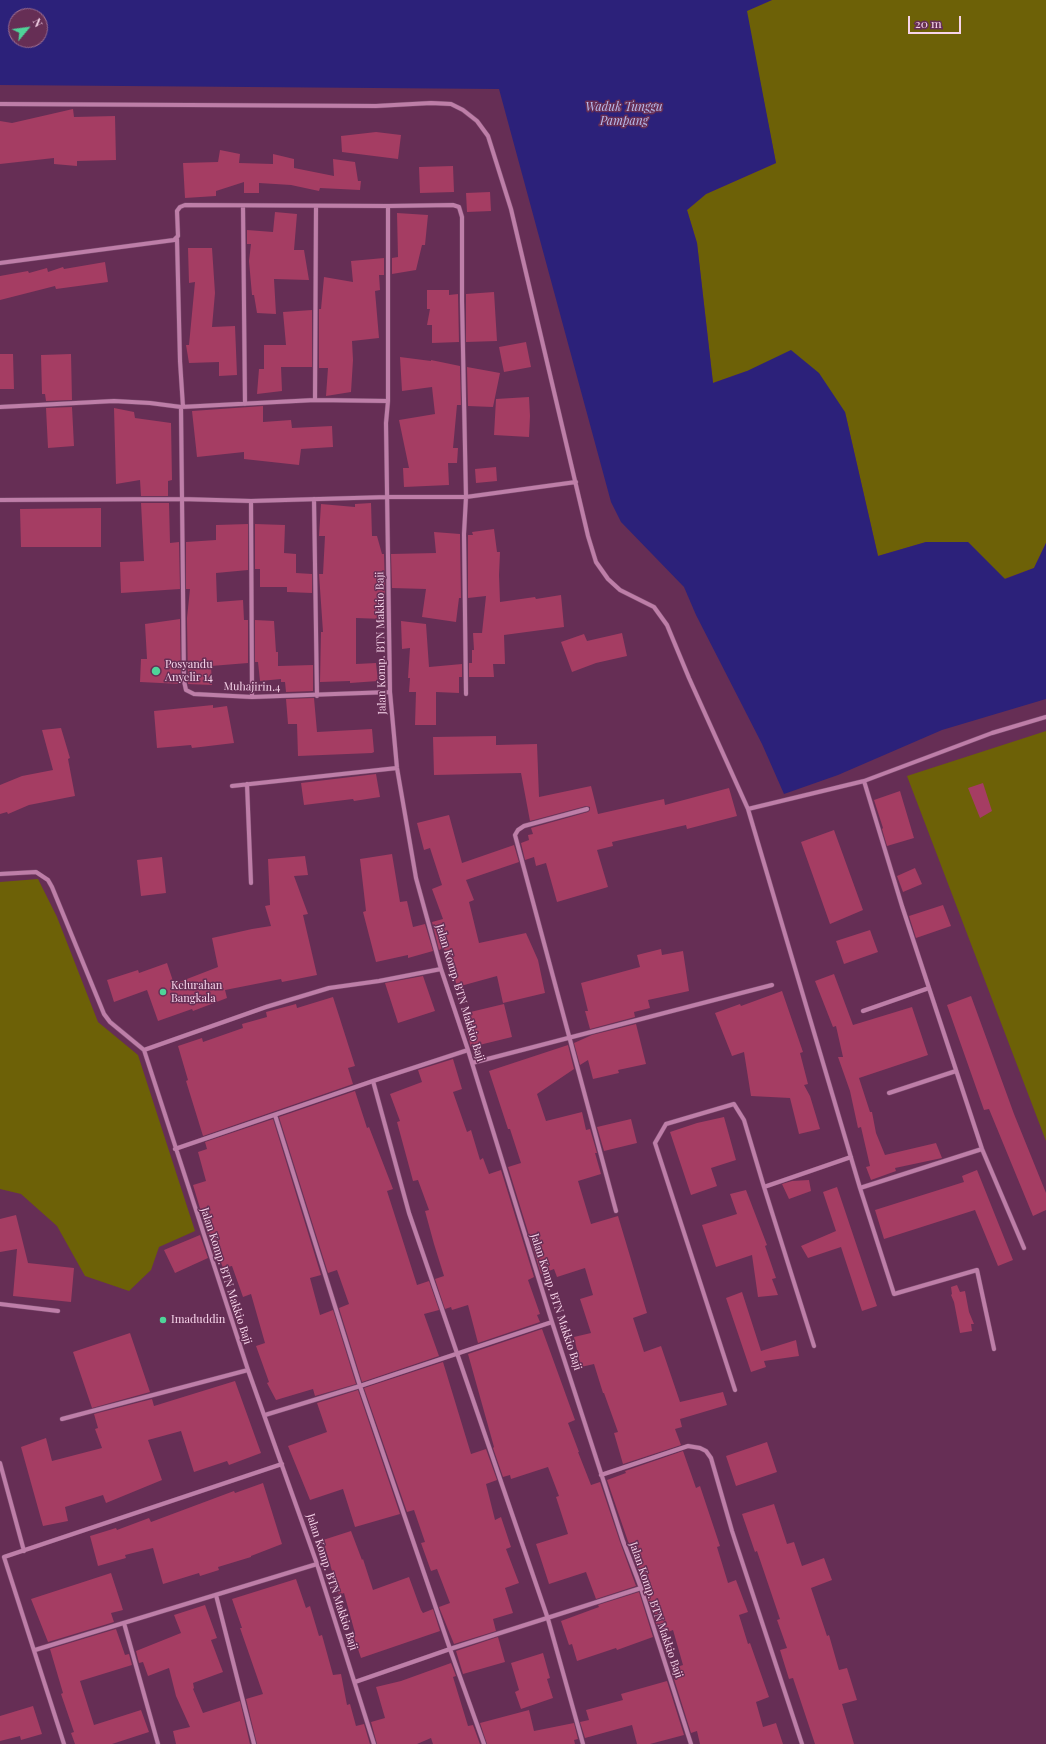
<!DOCTYPE html>
<style>
body{margin:0}
#map{position:relative;width:1046px;height:1744px;overflow:hidden;background:#662e55;font-family:"Playfair Display",serif}
canvas{display:block}
.north{position:absolute;left:8px;top:8px;width:40px;height:40px;box-sizing:border-box;background:#662e55;border:1px solid #a07091;border-radius:50%;rotate:61deg;font-size:11px;font-weight:700;line-height:16px;text-align:center;color:#f7d4ea}
.north::after{content:'';display:block;margin:auto;width:14px;height:18px;background:#4fd399;clip-path:polygon(50% 0,100% 100%,50% 72%,0 100%)}
.scale{position:absolute;left:908px;top:16px;width:53px;height:18px;box-sizing:border-box;border:2px solid #f7d4ea;border-top:0;padding-left:5px;font-size:12px;line-height:14px;white-space:nowrap;color:#f7d4ea;-webkit-text-stroke:3px #662e55;paint-order:stroke}
</style>
<div id="map">
<canvas width="1046" height="1744"></canvas>
<div class="north">N</div>
<div class="scale">20 m</div>
</div>
<script>
const c = document.querySelector('canvas').getContext('2d');
c.lineJoin = 'round';
function paint(path, color) { c.fillStyle = color; c.fill(path, 'evenodd'); }
const toPath = rows => new Path2D(rows.map(r => 'M' + r).join(''));
function trace(path, color, width, dash) { c.strokeStyle = color; c.lineWidth = width; c.lineCap = dash ? 'butt' : 'round'; c.setLineDash(dash || []); c.stroke(path); }
function label(font, color, halo, rows, align = 'center') {
  c.font = font + ' "Playfair Display",serif'; c.lineWidth = 3; c.setLineDash([]); c.textBaseline = 'middle'; c.strokeStyle = halo; c.fillStyle = color; for (const [text, x, y, turn = 0] of rows) {
    c.save(); c.translate(x, y); c.rotate((+turn || 0) * Math.PI / 180); c.textAlign = isNaN(turn) ? turn : align; if (halo) c.strokeText(text, 0, 0); c.fillText(text, 0, 0); c.restore();
  }
}
const green = toPath([
 [772,0,1046,0,1046,543,1034,568,1004,579,968,542,926,542,878,556,845,412,747,371,713,383,697,243,687,210,706,194,776,163,746,11],
 [1046,731,1046,1141,907,776],
 [38,879,57,917,98,1022,138,1055,195,1231,159,1247,151,1270,129,1291,85,1276,57,1226,21,1194,0,1189,0,882]
]);
const water = toPath([
 [0,0,772,0,747,11,776,163,706,194,687,210,697,243,713,383,747,371,791,350,819,373,845,412,878,556,926,542,968,542,1005,579,1034,568,1046,543,1046,699,942,730,838,775,784,794,762,744,696,615,684,587,621,522,611,502,499,89,0,85],
 [16,16,40,16,40,40,16,40]
]);
const building = toPath([
 [73,109,74,117,115,116,116,160,77,161,77,166,54,164,54,158,0,164,0,121,12,123],
 [376,132,401,135,398,159,342,152,341,136],
 [220,150,240,154,239,163,273,164,273,154,294,159,294,168,334,176,333,159,355,162,358,181,361,181,360,190,320,188,319,191,291,185,259,183,259,193,244,193,244,182,216,191,216,196,185,198,183,163,218,162],
 [453,166,454,192,420,193,419,167],
 [490,192,491,211,467,212,466,193],
 [275,212,297,214,294,250,304,250,309,280,274,279,276,314,257,313,254,295,252,295,249,261,251,244,247,244,247,230,273,232],
 [397,213,428,215,425,245,422,245,416,270,392,274,392,258,398,257],
 [188,248,212,248,215,293,212,327,235,326,237,375,219,376,219,362,189,363,186,345,189,345,195,282,189,283],
 [384,258,384,275,379,275,380,290,375,291,379,338,352,341,353,360,351,392,326,396,328,368,319,368,319,309,321,309,324,277,353,282,351,261],
 [105,262,108,282,56,289,55,286,0,300,0,276,28,271,29,273,47,268,48,272,63,267,64,269],
 [427,290,449,290,449,295,458,294,459,342,432,343,432,325,427,325,430,309,427,309],
 [494,292,497,341,466,342,466,294],
 [312,310,312,367,281,367,282,391,257,394,259,369,264,369,264,345,286,345,283,312],
 [526,342,531,367,504,372,499,347],
 [0,354,13,354,14,389,0,389],
 [71,354,72,400,46,401,45,394,42,394,41,355],
 [400,357,431,361,431,360,460,366,461,405,457,405,453,448,458,448,457,463,448,463,449,485,404,487,403,468,409,468,399,420,435,414,432,387,402,391],
 [467,367,500,373,493,407,468,406],
 [529,397,530,416,529,437,494,435,496,399],
 [263,406,263,422,291,420,292,428,332,426,333,447,301,449,299,465,244,459,244,452,197,457,192,411],
 [72,407,74,446,48,448,46,408],
 [114,408,134,412,135,418,171,423,172,480,168,481,168,496,141,496,140,480,116,484],
 [496,467,497,481,476,483,475,469],
 [141,503,169,503,170,543,179,542,180,589,121,593,120,562,144,561],
 [371,503,372,536,377,536,382,554,384,554,385,588,383,619,356,618,356,664,376,663,378,681,350,683,350,681,320,682,321,632,323,632,319,574,323,574,325,536,319,536,321,504,355,507,355,504],
 [101,508,101,547,21,547,20,509],
 [248,524,248,570,216,573,217,602,243,600,244,620,248,620,248,663,211,666,212,685,188,684,187,618,190,589,186,589,186,542,216,540,216,525],
 [255,524,285,525,284,553,296,554,296,573,312,574,312,593,287,592,287,587,260,587,260,569,255,569],
 [494,529,497,552,500,552,499,575,500,602,535,597,536,599,561,595,564,627,504,635,505,664,493,664,494,677,469,677,469,663,472,663,472,650,474,650,473,633,482,633,486,596,468,598,468,535,473,535,472,532],
 [434,532,460,534,461,598,459,598,456,622,422,617,426,589,392,588,391,554,436,553],
 [180,619,181,684,140,682,141,659,147,659,145,624],
 [255,620,274,621,276,652,278,652,278,666,313,665,313,691,286,692,285,682,281,682,281,679,260,681,258,662,255,662],
 [401,621,426,624,429,667,462,664,462,677,459,677,459,693,436,692,436,725,415,725,416,692,409,692,410,678,408,678,410,648,402,649],
 [622,633,627,656,596,663,572,672,561,642,584,634,587,641],
 [314,698,317,732,372,729,374,752,372,753,298,756,297,724,288,724,286,699],
 [213,705,213,708,227,706,234,743,192,748,191,745,157,748,154,711],
 [61,728,70,758,68,759,75,796,29,805,8,814,7,812,0,814,0,785,22,776,53,770,42,730],
 [496,736,496,745,537,744,539,797,591,786,598,814,664,799,665,805,729,788,737,816,687,829,686,825,612,842,613,846,597,850,608,887,557,902,546,863,536,866,534,857,525,860,521,843,529,840,528,835,533,834,531,828,588,812,590,810,590,807,586,806,530,821,521,773,434,775,433,737],
 [376,774,380,797,354,801,353,799,304,805,301,783],
 [983,783,992,811,980,818,968,788],
 [900,791,914,838,887,846,882,829,883,828,874,800],
 [449,815,462,863,514,845,519,862,466,880,474,900,469,902,479,943,526,933,538,960,545,993,503,1003,497,976,457,987,453,971,450,972,443,948,439,950,432,922,443,919,432,889,442,885,430,848,424,850,417,823],
 [834,830,863,910,830,924,801,842],
 [392,854,400,902,407,901,413,927,425,924,433,951,408,958,408,955,376,962,363,912,366,911,360,859],
 [305,856,308,875,294,876,308,914,303,915,317,975,282,982,281,979,225,990,227,998,193,1011,192,1009,158,1021,147,990,114,1002,107,980,138,970,139,973,167,963,174,984,218,967,212,938,252,929,271,926,265,906,270,905,268,859],
 [162,857,166,893,141,896,137,860],
 [915,868,922,884,903,892,897,876],
 [943,905,951,926,916,938,909,916],
 [870,930,878,952,844,964,836,941],
 [661,949,662,955,683,951,689,991,648,1000,650,1008,634,1012,635,1017,590,1029,585,1011,588,1011,581,983,640,967,637,955],
 [834,974,853,1025,912,1007,928,1055,859,1078,870,1112,872,1112,876,1133,885,1155,936,1143,942,1158,895,1168,896,1171,871,1180,866,1167,870,1166,861,1127,858,1128,850,1091,838,1057,843,1057,836,1026,833,1027,815,981],
 [423,976,435,1011,398,1023,385,983],
 [782,991,803,1052,800,1053,808,1084,804,1085,810,1096,820,1129,799,1134,790,1098,751,1096,744,1052,732,1056,715,1013,740,1004,741,1006],
 [971,996,1014,1114,1046,1193,1046,1210,1033,1216,989,1109,984,1110,947,1005],
 [333,997,355,1066,348,1068,353,1084,203,1136,186,1081,188,1080,178,1046,202,1038,203,1042,243,1028,242,1024,267,1017,266,1012,296,1004,297,1008],
 [504,1004,512,1037,471,1047,462,1014],
 [636,1024,646,1064,618,1070,619,1073,593,1079,588,1060,580,1065,574,1043,592,1035],
 [568,1045,574,1069,537,1094,546,1121,582,1112,586,1130,590,1129,597,1153,595,1153,601,1174,578,1181,591,1224,618,1216,647,1313,633,1318,644,1352,661,1346,680,1402,723,1392,727,1405,680,1419,682,1427,675,1429,681,1445,623,1464,614,1433,618,1432,604,1393,603,1393,594,1364,581,1367,574,1337,591,1333,580,1299,593,1295,585,1268,557,1277,554,1269,541,1274,508,1167,521,1163,510,1129,508,1129,489,1071],
 [453,1059,462,1089,453,1092,467,1132,471,1130,480,1160,483,1158,489,1174,501,1170,534,1277,528,1280,540,1314,537,1315,540,1322,478,1343,468,1305,452,1310,451,1307,445,1309,435,1279,444,1276,434,1244,425,1211,429,1210,418,1180,413,1181,397,1122,400,1121,390,1094,422,1082,418,1070],
 [355,1091,367,1128,369,1127,393,1189,387,1191,417,1285,429,1281,439,1310,424,1314,439,1356,362,1382,339,1308,349,1304,337,1270,328,1273,279,1117],
 [724,1117,736,1160,711,1168,717,1186,691,1195,670,1132,697,1123],
 [273,1119,321,1275,310,1278,320,1315,333,1310,356,1384,315,1396,313,1389,276,1400,267,1383,269,1382,256,1346,265,1343,251,1294,243,1297,232,1266,223,1268,218,1254,214,1255,193,1185,206,1181,198,1152,207,1149,205,1142],
 [631,1119,637,1143,604,1151,597,1127],
 [977,1170,1013,1260,998,1266,975,1210,884,1239,875,1210,964,1182,962,1176],
 [809,1180,811,1191,789,1199,782,1184,792,1181],
 [837,1187,877,1306,862,1311,841,1247,808,1258,801,1246,836,1231,823,1192],
 [746,1190,767,1245,765,1246,776,1278,772,1279,778,1295,758,1297,752,1255,716,1267,702,1225,737,1214,730,1194],
 [16,1215,28,1263,74,1268,71,1302,13,1296,17,1249,0,1252,0,1219],
 [200,1235,208,1258,175,1273,164,1250],
 [957,1285,960,1292,965,1291,969,1312,974,1324,971,1324,972,1331,960,1333,954,1302,951,1295,952,1294,951,1287],
 [742,1292,761,1351,796,1340,799,1356,764,1361,766,1367,751,1372,726,1298],
 [542,1329,575,1420,568,1423,579,1452,578,1452,591,1485,600,1482,620,1542,636,1586,596,1599,586,1572,549,1584,536,1544,568,1534,556,1497,559,1496,548,1467,511,1479,510,1475,503,1477,493,1448,494,1447,468,1354],
 [130,1333,150,1392,92,1408,73,1352],
 [443,1362,471,1454,486,1449,497,1480,486,1484,495,1520,501,1517,511,1547,506,1549,519,1583,505,1588,513,1613,493,1619,496,1631,454,1644,439,1607,450,1603,437,1569,431,1571,421,1543,425,1542,414,1510,407,1512,364,1388],
 [235,1381,261,1453,229,1465,227,1461,194,1472,181,1431,148,1440,162,1480,106,1503,103,1495,65,1507,68,1521,43,1526,21,1447,46,1438,52,1461,102,1448,95,1429,98,1428,94,1414,152,1399,154,1406],
 [358,1390,400,1514,355,1527,343,1489,310,1500,288,1446,327,1432,317,1403],
 [767,1442,777,1472,736,1486,726,1456],
 [683,1451,696,1488,700,1486,720,1546,717,1547,728,1583,736,1580,748,1612,739,1615,748,1644,750,1643,769,1697,756,1702,763,1727,776,1723,783,1744,700,1744,697,1731,691,1733,674,1679,677,1679,674,1668,683,1665,673,1630,660,1635,607,1480,626,1473,625,1471],
 [263,1483,282,1544,251,1556,251,1557,218,1567,219,1570,200,1576,199,1573,163,1584,153,1548,125,1555,126,1558,98,1566,90,1536,116,1528,117,1530,149,1518,151,1522,234,1491,235,1493],
 [774,1504,787,1544,794,1542,802,1566,824,1558,832,1580,811,1588,827,1636,829,1635,839,1670,847,1668,857,1700,842,1704,854,1744,815,1744,793,1678,789,1679,780,1650,787,1648,777,1620,780,1619,757,1551,755,1552,742,1514],
 [351,1531,362,1560,363,1559,373,1590,409,1577,421,1610,423,1613,433,1609,440,1631,361,1658,353,1634,355,1633,344,1593,339,1595,323,1540],
 [111,1573,123,1610,111,1613,114,1622,48,1642,31,1599],
 [296,1579,306,1608,310,1606,319,1636,322,1635,333,1675,341,1674,347,1705,350,1704,356,1726,364,1724,370,1744,257,1744,246,1699,263,1694,240,1628,242,1628,232,1599],
 [639,1592,653,1637,617,1650,616,1648,577,1661,572,1644,569,1645,561,1621,599,1607,598,1605],
 [205,1605,217,1638,211,1640,223,1672,193,1683,194,1688,193,1689,203,1713,240,1701,250,1744,176,1744,173,1731,190,1727,176,1696,169,1668,148,1676,143,1662,139,1663,136,1651,181,1633,174,1615],
 [116,1629,125,1655,129,1654,132,1665,80,1681,94,1725,141,1710,149,1732,112,1744,75,1744,71,1733,74,1732,61,1694,63,1693,50,1649],
 [498,1637,505,1662,463,1674,456,1651],
 [543,1653,550,1678,547,1679,553,1698,521,1709,515,1692,519,1690,511,1663],
 [451,1663,456,1676,453,1677,468,1726,473,1725,480,1744,433,1744,431,1738,417,1744,377,1744,371,1722,385,1718,376,1687,401,1681],
 [667,1681,684,1735,650,1744,637,1744,632,1725,585,1738,580,1722,589,1720,586,1710,623,1700,621,1694],
 [33,1706,42,1734,21,1740,20,1736,0,1741,0,1716],
 [529,1710,534,1731,574,1723,578,1739,574,1740,575,1744,487,1744,480,1723]
]);
const street = toPath([
 [0,104,376,106,431,103,451,104,463,110,477,121,488,136,511,209,588,536,596,562,608,579,620,590,654,607,667,625,689,678,748,809,860,1188,982,1149],
 [243,206,245,404],
 [388,206,453,205,459,207,462,217,462,301,466,497,464,534,466,694],
 [177,239,180,361,183,407],
 [0,263,174,240,178,236,177,211,180,207,185,205,388,206,388,401],
 [315,400,316,207],
 [0,407,114,401,150,403,181,407,315,400,388,401,386,423,390,692,397,768,416,878,441,969,468,1050,552,1322,623,1541,641,1588,691,1744],
 [181,407,184,681,186,690,194,694,252,697,390,692],
 [314,499,317,696],
 [0,500,181,499,251,501,388,497,466,497,576,482],
 [251,501,252,697],
 [864,781,902,906,982,1149,1024,1248],
 [247,784,251,883],
 [232,786,397,768],
 [587,809,524,826,518,830,515,835,616,1211],
 [748,809,864,781,992,733,1046,717],
 [0,874,36,872,48,880,52,887,104,1014,110,1022,144,1050,248,1370,317,1564,374,1744],
 [863,1011,929,988],
 [144,1050,266,1007,329,988,379,981,441,969],
 [472,1063,772,985],
 [373,1081,409,1213,548,1619,583,1744],
 [889,1093,956,1071],
 [275,1115,360,1386,450,1649,484,1744],
 [175,1149,373,1081,468,1050],
 [860,1188,894,1294,977,1270,994,1349],
 [0,1304,58,1311],
 [814,1346,764,1187,851,1157],
 [735,1390,655,1143,666,1124,734,1104,744,1120,764,1187],
 [265,1415,360,1386,552,1322],
 [62,1419,248,1370],
 [0,1463,24,1551],
 [601,1475,688,1446,700,1448,706,1451,711,1458,732,1531,802,1744],
 [216,1595,254,1744],
 [124,1623,158,1744],
 [35,1650,317,1564],
 [355,1682,450,1649,641,1588],
 [64,1744,4,1557,282,1464]
]);
const markers = [
 [156,671,5,"#4fd399"],
 [163,992,4,"#4fd399"],
 [163,1320,4,"#4fd399"]
];
const streetNames = [
 ["Jalan Komp. BTN Makkio Baji",381,643,-91],
 ["Muhajirin.4",252,687,1],
 ["Jalan Komp. BTN Makkio Baji",460,993,73],
 ["Jalan Komp. BTN Makkio Baji",226,1276,72],
 ["Jalan Komp. BTN Makkio Baji",556,1302,72],
 ["Jalan Komp. BTN Makkio Baji",332,1582,72],
 ["Jalan Komp. BTN Makkio Baji",656,1610,71]
];
const poiNames = [
 ["Posyandu",165,665],
 ["Anyelir 14",165,678],
 ["Kelurahan",171,986],
 ["Bangkala",171,999],
 ["Imaduddin",171,1320]
];
const waterNames = [
 ["Waduk Tunggu",624,107],
 ["Pampang",624,121]
];
paint(green, '#6d6107');
paint(water, '#2c217a');
paint(building, '#a53d63');
trace(street, '#7d4d6f', 5);
trace(street, '#be7ea8', 4);
for (const [x, y, r, color] of markers) { const dot = new Path2D(); dot.arc(x, y, r, 0, 2 * Math.PI); c.fillStyle = color; c.fill(dot); trace(dot, '#662e55', 1.5); }
label('11px', '#f7d4ea', '#662e55', streetNames);
label('11px', '#f7d4ea', '#662e55', poiNames, 'left');
label('italic 12px', '#b8bdee', '#662e55', waterNames);
</script>
